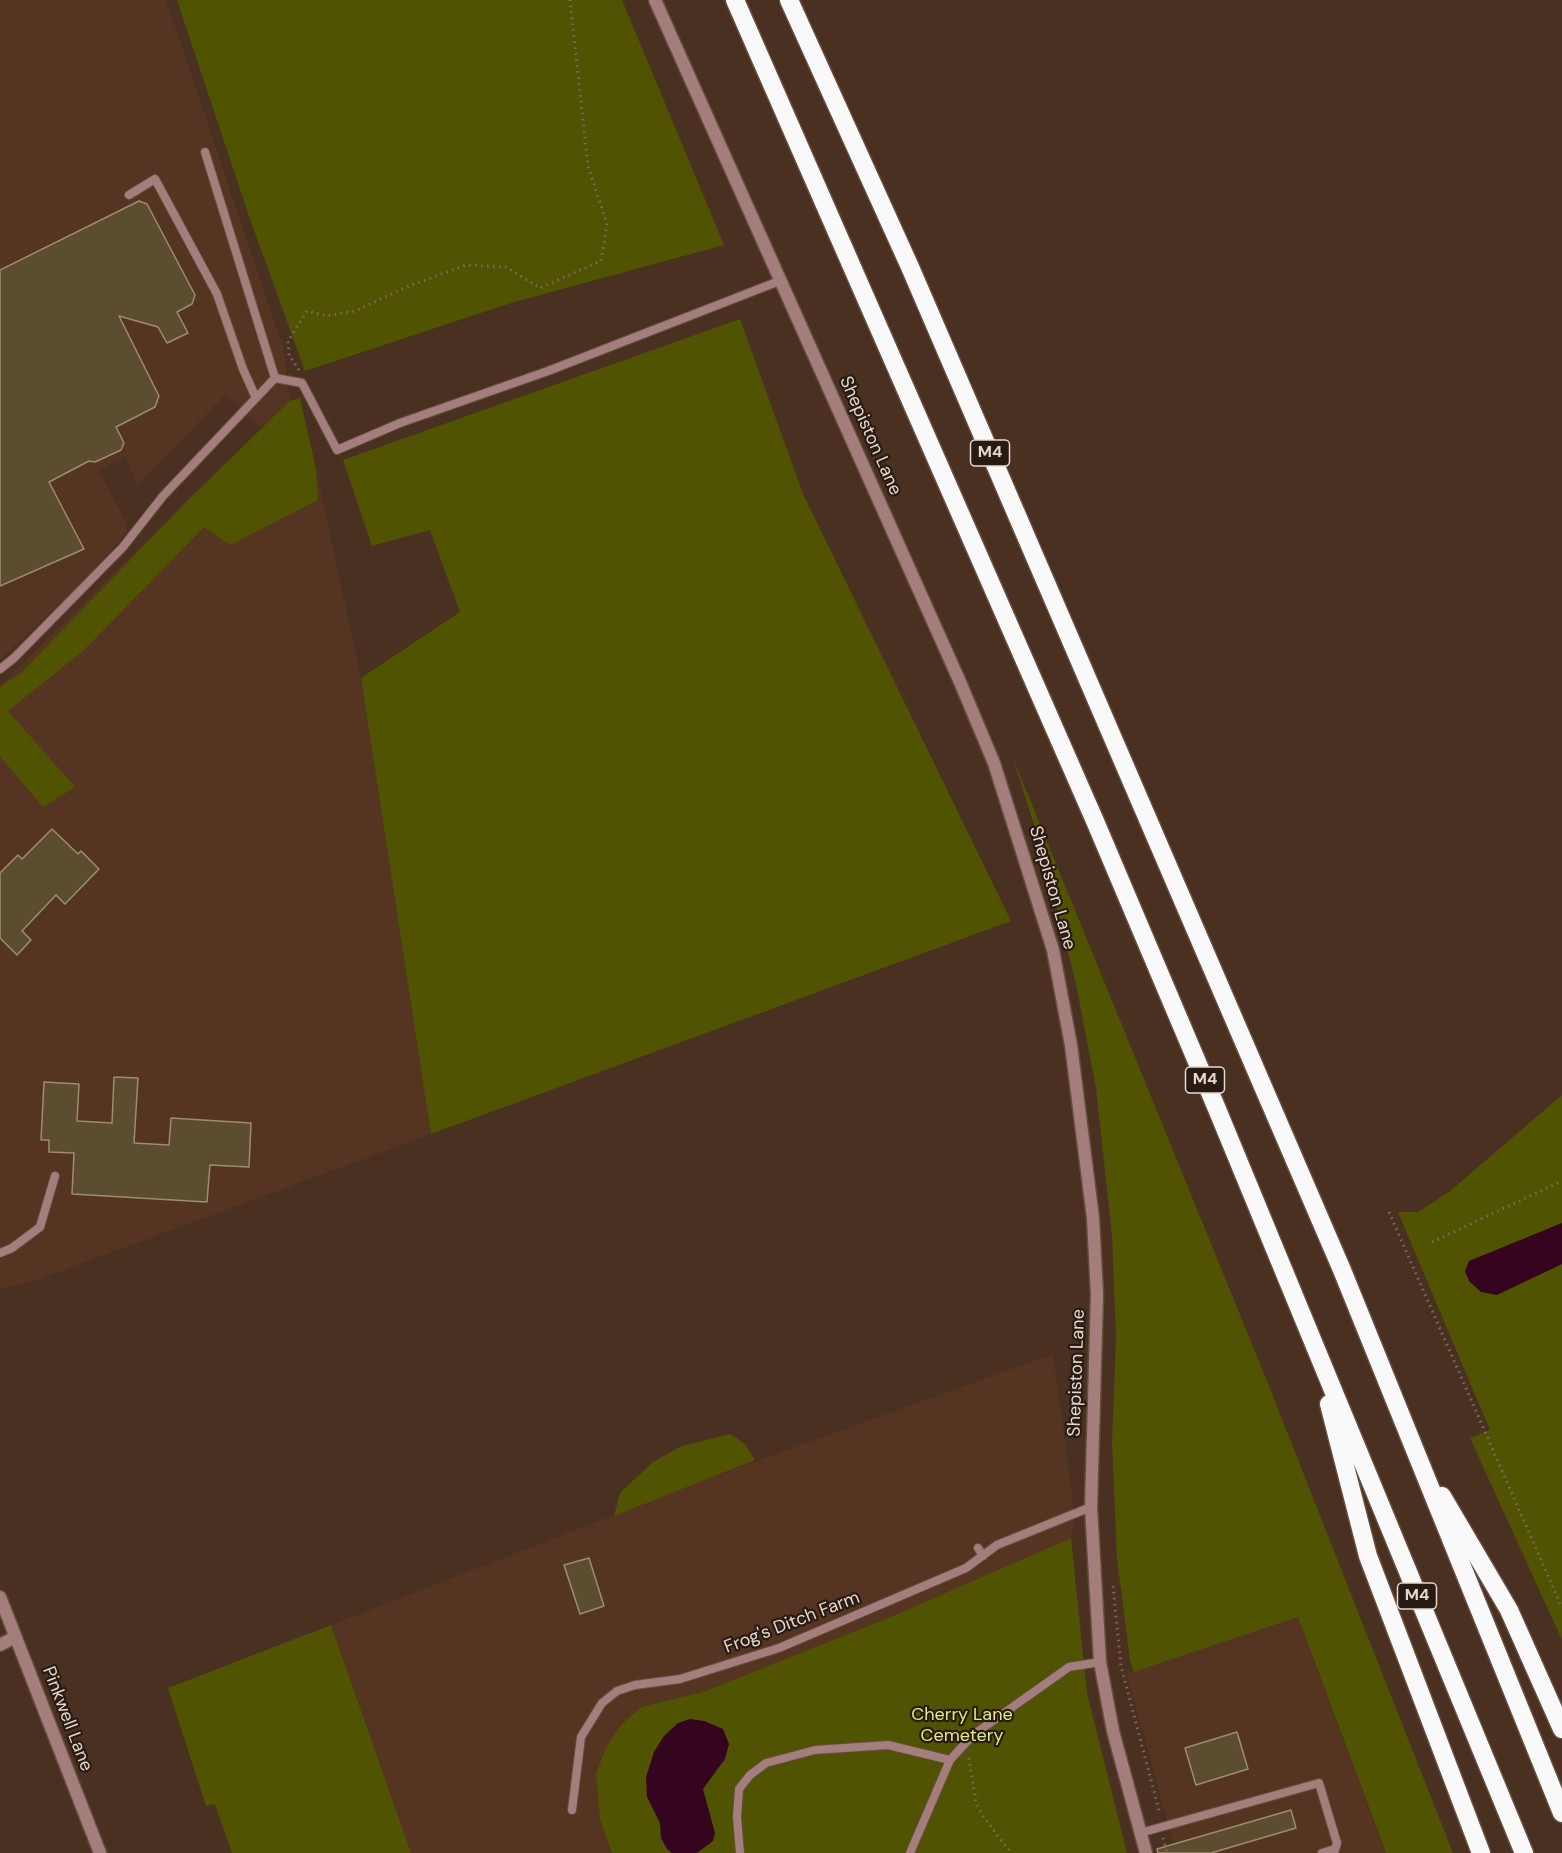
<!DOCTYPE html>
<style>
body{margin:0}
canvas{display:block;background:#4a3020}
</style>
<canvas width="1562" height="1853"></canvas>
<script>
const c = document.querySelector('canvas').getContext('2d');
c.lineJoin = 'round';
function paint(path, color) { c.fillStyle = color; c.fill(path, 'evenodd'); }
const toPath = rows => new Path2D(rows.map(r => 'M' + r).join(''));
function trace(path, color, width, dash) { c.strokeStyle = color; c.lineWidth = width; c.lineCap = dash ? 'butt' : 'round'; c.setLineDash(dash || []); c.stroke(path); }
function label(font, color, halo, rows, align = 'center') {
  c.font = font + ' "DM Sans",sans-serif'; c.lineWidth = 4.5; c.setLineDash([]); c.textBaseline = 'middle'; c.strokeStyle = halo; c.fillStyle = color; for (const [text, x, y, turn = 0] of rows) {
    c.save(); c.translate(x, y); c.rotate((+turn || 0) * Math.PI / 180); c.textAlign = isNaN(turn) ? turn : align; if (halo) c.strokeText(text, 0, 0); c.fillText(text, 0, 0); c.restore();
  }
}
const built = toPath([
 [0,0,166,0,284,350,290,401,262,429,226,394,138,484,125,457,98,470,125,520,127,531,85,579,0,660],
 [316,469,361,678,431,1134,31,1282,0,1288,0,686,192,496],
 [1053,1354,1075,1518,1071,1538,888,1618,703,1692,641,1707,621,1725,606,1747,596,1774,600,1819,612,1853,411,1853,331,1625,710,1478],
 [1298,1617,1385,1853,1176,1853,1127,1674]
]);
const green = toPath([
 [177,0,622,0,724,245,511,303,305,371,250,219],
 [740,319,803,494,1011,921,431,1134,361,678,460,612,430,530,372,546,343,460],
 [300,398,316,469,318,500,230,545,204,527,83,651,8,711,75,787,43,807,0,756,0,687,22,672,192,496,290,401],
 [1013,758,1267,1381,1453,1853,1386,1853,1298,1617,1134,1672,1130,1660,1117,1559,1112,1444,1116,1336,1112,1235,1096,1088,1076,984,1041,847],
 [1562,1095,1562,1640,1470,1438,1490,1430,1398,1212,1418,1212,1449,1192],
 [730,1434,745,1444,755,1460,614,1516,620,1493,653,1462,682,1446],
 [1071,1538,1087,1693,1127,1853,612,1853,600,1819,596,1774,606,1747,621,1725,641,1707,703,1692,888,1618],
 [331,1625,411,1853,232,1853,215,1804,206,1806,168,1688]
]);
const water = toPath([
 [1562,1223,1562,1264,1497,1295,1481,1292,1469,1281,1465,1271,1469,1261],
 [690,1719,704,1721,723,1729,729,1744,725,1759,703,1789,715,1833,713,1841,697,1853,672,1853,667,1849,661,1838,660,1823,647,1797,646,1777,654,1752,664,1736,678,1723]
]);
const building = toPath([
 [139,201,147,204,195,295,192,304,177,312,188,333,167,343,158,327,119,316,159,396,155,407,116,427,124,443,121,450,95,462,89,461,49,482,84,549,0,586,0,270,139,201],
 [52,829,78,854,81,851,99,869,65,904,56,895,22,931,31,940,17,955,0,938,0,873,18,855,22,859,52,829],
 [114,1077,138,1078,134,1143,169,1145,171,1118,251,1123,249,1167,210,1165,207,1202,72,1194,74,1153,49,1152,49,1140,41,1140,44,1082,79,1084,77,1121,112,1123,114,1077],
 [589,1558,604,1606,580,1614,564,1565,589,1558],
 [1237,1732,1248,1769,1196,1785,1185,1748,1237,1732],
 [1291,1810,1296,1828,1211,1853,1158,1853,1157,1849,1291,1810]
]);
const path = toPath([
 [299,370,289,355,288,341,307,311,326,316,355,311,409,286,466,265,506,267,540,288,601,261,607,224,588,166,570,0],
 [1389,1212,1562,1608],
 [1432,1242,1562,1181],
 [1113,1586,1121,1666,1160,1814],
 [969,1758,976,1803,983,1816,1011,1853],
 [1163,1838,1167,1853]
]);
const service = toPath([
 [205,152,275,378],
 [129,195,155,179,217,294,243,369,256,398],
 [275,378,302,383,337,450,400,423,548,371,782,280],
 [0,669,14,658,123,547,163,496,275,378],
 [0,1253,12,1248,40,1227,55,1176],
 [978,1548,983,1556],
 [572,1810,581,1737,602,1703,617,1691,635,1685,680,1679,779,1648,966,1568,997,1545,1091,1507],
 [1140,1833,1319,1783,1337,1843,1334,1853],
 [740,1853,737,1817,739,1789,750,1775,766,1763,815,1750,888,1745,950,1760],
 [910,1853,950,1760,973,1735,1069,1667,1100,1662],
 [1322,1853,1335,1849]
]);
const minor = toPath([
 [0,1597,100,1853],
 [0,1645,15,1637]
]);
const tertiary = toPath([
 [655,0,960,682,994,763,1053,950,1071,1045,1093,1218,1097,1294,1091,1507,1100,1662,1113,1731,1146,1853]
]);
const motorway = toPath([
 [735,0,1095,821,1217,1109,1524,1853],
 [789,0,910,267,1342,1270,1562,1813],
 [1329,1404,1368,1556,1481,1853],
 [1442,1496,1509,1610,1562,1729]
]);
const shields = [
 [990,453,39],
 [1205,1080,39],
 [1417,1596,39]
];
const shieldNames = [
 ["M4",990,453],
 ["M4",1205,1080],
 ["M4",1417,1596]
];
const streetNames = [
 ["Shepiston Lane",870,436,66],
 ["Shepiston Lane",1052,888,74],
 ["Shepiston Lane",1077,1373,-88],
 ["Frog's Ditch Farm",792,1623,-21],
 ["Pinkwell Lane",67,1719,69]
];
const parkNames = [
 ["Cherry Lane",962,1715],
 ["Cemetery",962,1736]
];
paint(built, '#553521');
paint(green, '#505302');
paint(water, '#35051f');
paint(building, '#5c4d31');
trace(building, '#9d8c6f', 1.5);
trace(service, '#664e3f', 10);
trace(minor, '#664e3f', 15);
trace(tertiary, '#664e3f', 15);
trace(motorway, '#664e3f', 21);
trace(path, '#80695b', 3, [1.5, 4.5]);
trace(service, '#a37e7c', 8);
trace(minor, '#a37e7c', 12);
trace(tertiary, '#a37e7c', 12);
trace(motorway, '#f9f9f9', 18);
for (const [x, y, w] of shields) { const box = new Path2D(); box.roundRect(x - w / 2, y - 13, w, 26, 4.5); c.fillStyle = '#271b14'; c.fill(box); trace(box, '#e8d7cd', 1.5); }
label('bold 16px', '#e8d7cd', null, shieldNames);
label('18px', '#e8d7cd', '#271b14', streetNames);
label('18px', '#e4eb7f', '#271b14', parkNames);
</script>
